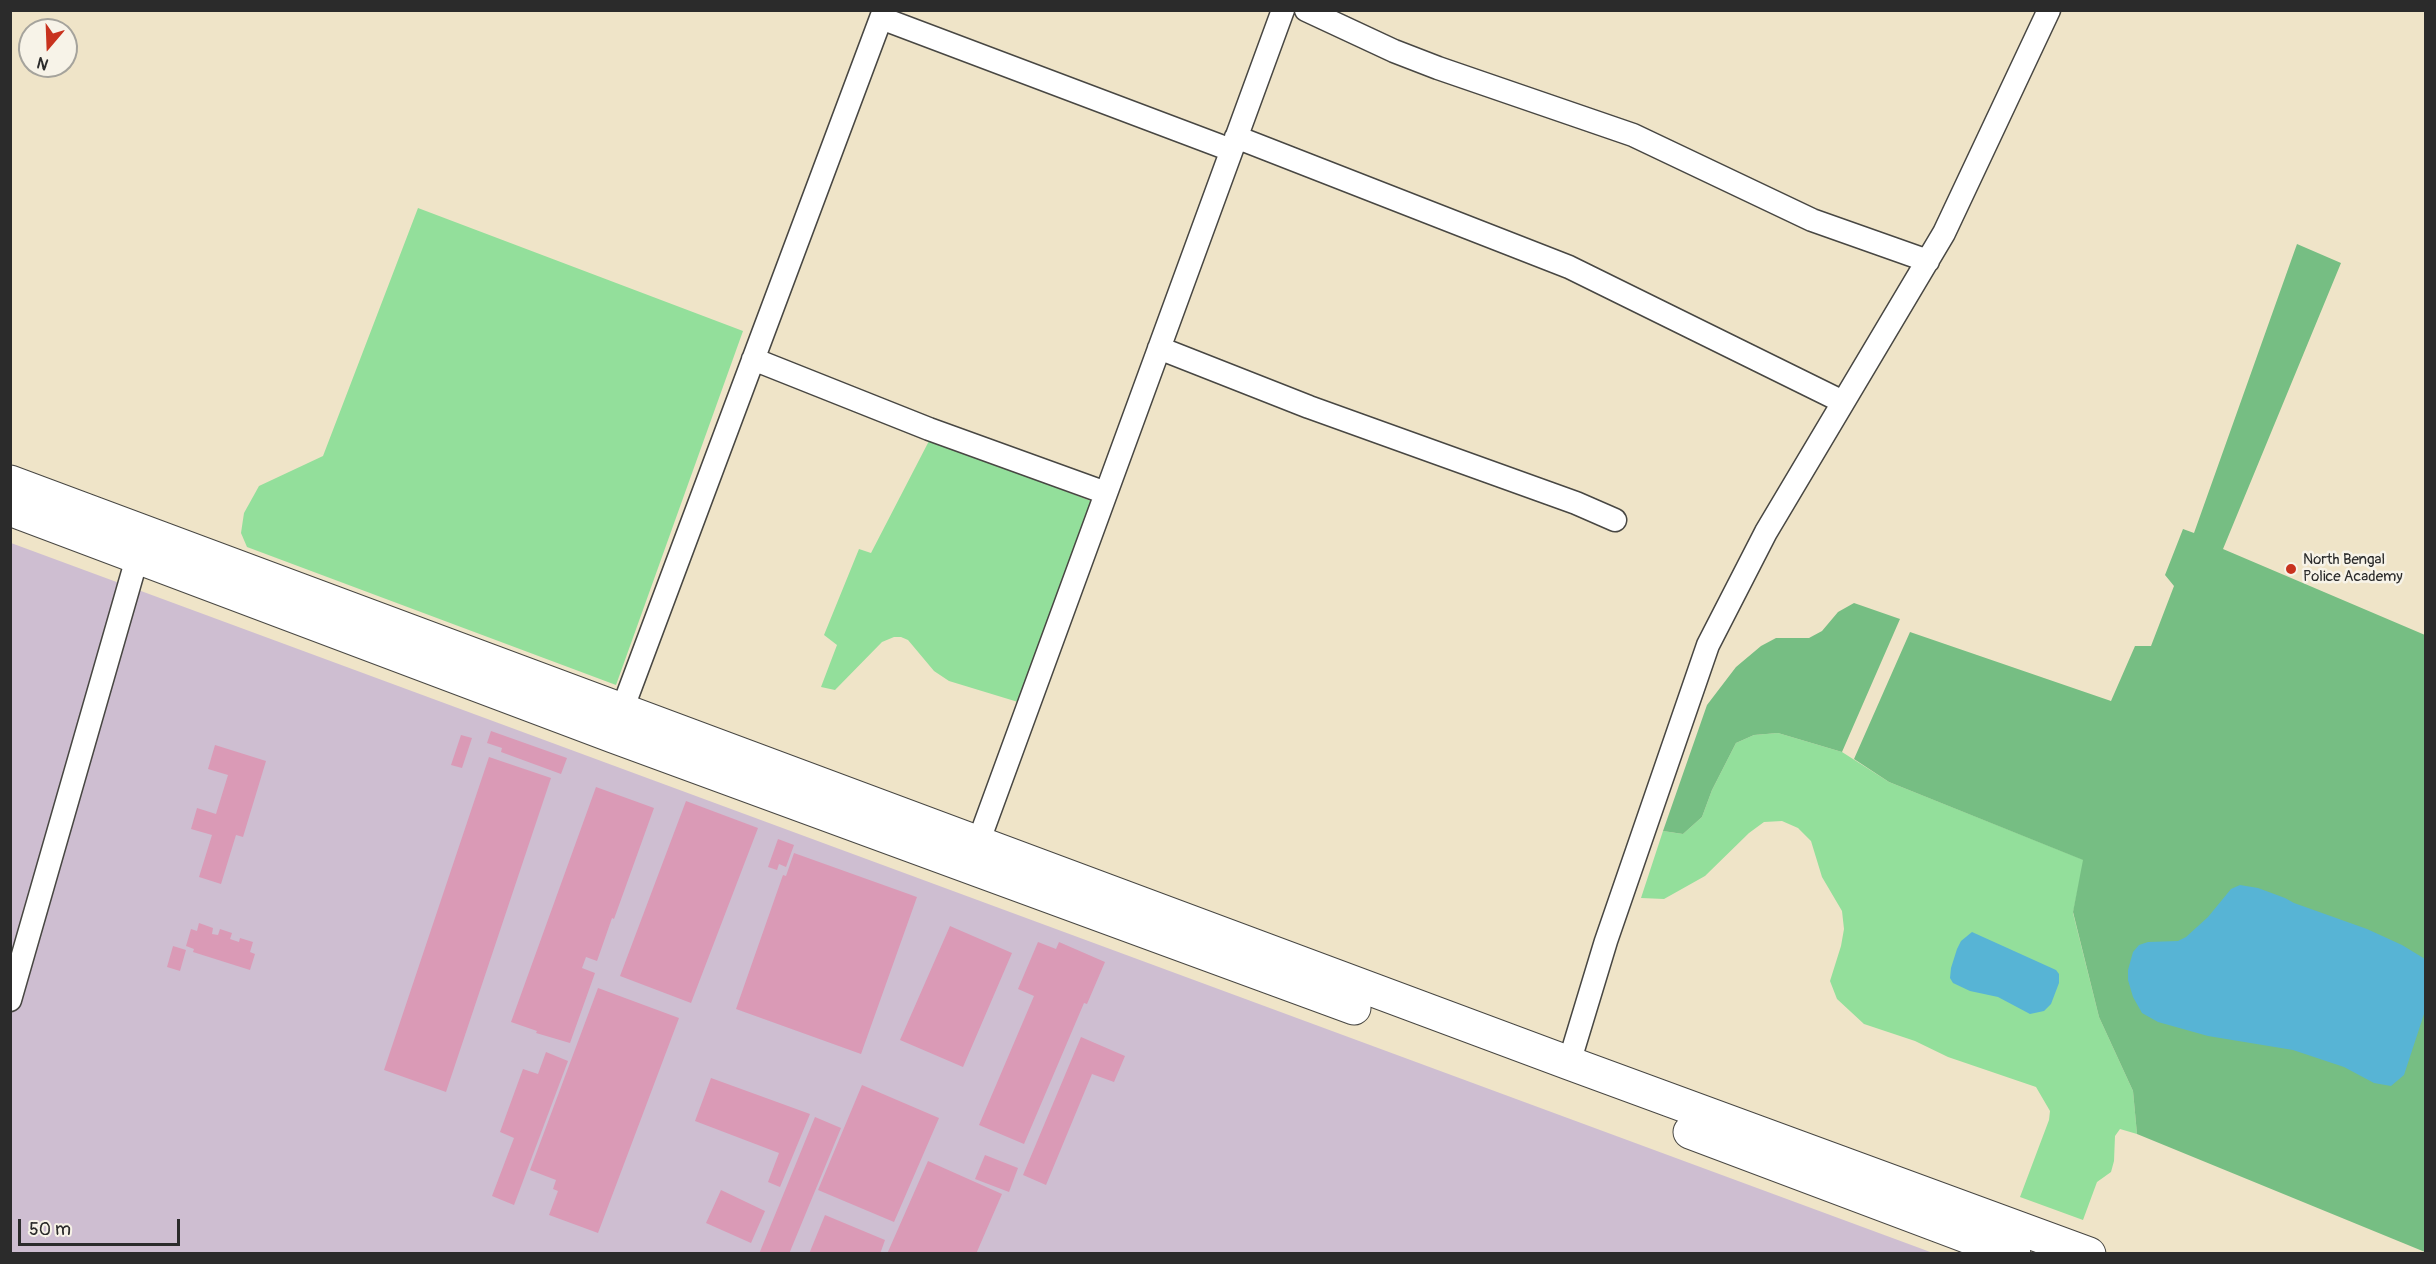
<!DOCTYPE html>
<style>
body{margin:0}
#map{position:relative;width:2436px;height:1264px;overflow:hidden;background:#efe4c8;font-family:Pangolin,sans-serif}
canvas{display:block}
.frame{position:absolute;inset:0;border:12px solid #2b2b2b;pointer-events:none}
.north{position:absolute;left:18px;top:18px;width:60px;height:60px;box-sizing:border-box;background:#f7f3e8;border:2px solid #a5a39c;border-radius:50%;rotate:199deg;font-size:16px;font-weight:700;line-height:24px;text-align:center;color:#2b2b2b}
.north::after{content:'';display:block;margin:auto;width:21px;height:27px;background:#c8321e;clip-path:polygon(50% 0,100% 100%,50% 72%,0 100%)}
.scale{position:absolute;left:18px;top:1219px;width:162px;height:27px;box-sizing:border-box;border:3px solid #2b2b2b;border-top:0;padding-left:8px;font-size:18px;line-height:21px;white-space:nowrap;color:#2b2b2b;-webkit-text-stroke:4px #f7f3e8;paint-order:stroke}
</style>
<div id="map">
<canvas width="2436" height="1264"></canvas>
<div class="frame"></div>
<div class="north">N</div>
<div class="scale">50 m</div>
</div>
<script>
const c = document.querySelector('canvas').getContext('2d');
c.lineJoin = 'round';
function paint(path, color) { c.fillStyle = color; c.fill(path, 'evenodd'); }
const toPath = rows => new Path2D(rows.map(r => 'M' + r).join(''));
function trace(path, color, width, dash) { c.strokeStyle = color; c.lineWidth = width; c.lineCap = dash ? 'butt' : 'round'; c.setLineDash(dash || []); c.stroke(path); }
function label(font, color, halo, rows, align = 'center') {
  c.font = font + ' Pangolin,sans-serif'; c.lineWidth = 5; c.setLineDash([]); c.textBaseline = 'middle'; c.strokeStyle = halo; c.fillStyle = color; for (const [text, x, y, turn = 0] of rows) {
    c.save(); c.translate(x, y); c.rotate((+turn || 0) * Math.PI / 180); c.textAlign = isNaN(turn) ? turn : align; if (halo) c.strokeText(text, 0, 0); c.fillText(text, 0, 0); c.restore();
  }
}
const industrial = toPath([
 [11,543,1933,1253,11,1253]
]);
const green = toPath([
 [418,208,743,331,616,685,247,547,241,533,244,513,259,486,323,456],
 [930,439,1091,501,1018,702,949,681,934,671,908,640,901,637,894,637,882,642,835,690,821,687,837,645,824,635,859,549,871,553],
 [1778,733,1842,752,1889,782,2084,860,2073,913,2099,1017,2133,1091,2137,1134,2120,1129,2115,1136,2114,1161,2111,1172,2097,1182,2083,1220,2020,1197,2049,1120,2050,1111,2036,1087,1948,1057,1915,1041,1864,1024,1837,999,1830,981,1841,946,1844,929,1842,911,1822,877,1811,841,1798,828,1782,821,1764,822,1749,833,1705,876,1664,899,1641,898,1663,831,1683,834,1702,817,1712,790,1736,743,1754,735]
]);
const forest = toPath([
 [2297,244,2341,263,2223,549,2425,635,2425,1252,2137,1134,2133,1091,2099,1017,2073,912,2083,860,1889,782,1854,759,1910,632,2111,701,2135,646,2151,646,2174,586,2165,575,2183,529,2194,533],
 [1854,603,1900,619,1842,752,1778,733,1754,735,1736,743,1712,790,1702,817,1683,834,1663,831,1707,705,1736,667,1761,646,1776,638,1809,638,1822,631,1838,612]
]);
const water = toPath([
 [2240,885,2258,888,2285,898,2294,903,2367,929,2402,945,2425,959,2425,1011,2404,1075,2391,1086,2374,1083,2344,1067,2293,1050,2208,1036,2158,1022,2142,1013,2133,997,2128,980,2128,970,2133,952,2139,945,2148,942,2178,941,2186,937,2208,917,2231,889],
 [1972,932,2056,970,2059,974,2059,983,2051,1004,2044,1011,2030,1014,1998,997,1970,991,1953,983,1950,978,1951,968,1957,949,1961,941]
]);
const building = toPath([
 [491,731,567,758,561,774,501,752,502,748,487,743],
 [461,735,472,738,462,768,451,765],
 [215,745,266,761,243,837,236,835,221,884,199,877,212,835,191,829,197,808,216,814,228,775,208,769],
 [489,757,551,778,446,1092,384,1070],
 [596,787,654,808,614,919,612,918,597,961,586,957,582,968,595,973,570,1043,536,1033,537,1031,511,1022],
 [686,801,758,828,691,1003,620,976],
 [778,839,794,845,786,867,779,864,777,870,768,867],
 [794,853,917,897,861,1054,736,1009,783,875,786,876],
 [199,923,213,928,212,934,218,935,220,929,232,933,230,939,239,942,240,938,253,942,250,952,255,954,250,970,193,952,194,949,186,946,191,929,197,931],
 [950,926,1012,953,963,1067,900,1040],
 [1038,942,1056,949,1059,942,1105,962,1087,1004,1084,1003,1024,1144,979,1125,1034,996,1018,989],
 [173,946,186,950,180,971,167,967],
 [598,988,679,1018,598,1233,549,1215,558,1191,553,1189,556,1180,530,1170],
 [1081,1037,1125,1056,1114,1082,1092,1074,1046,1185,1023,1175],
 [546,1052,568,1061,514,1205,492,1196,514,1138,500,1132,523,1069,538,1074],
 [711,1078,810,1114,780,1187,768,1182,779,1153,695,1121],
 [862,1085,939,1118,894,1222,818,1190],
 [815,1117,841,1128,789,1254,759,1254],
 [985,1155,1018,1168,1009,1192,975,1179],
 [928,1161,1002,1194,976,1254,887,1254],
 [721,1190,765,1211,751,1243,706,1223],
 [825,1215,885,1240,880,1254,809,1254]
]);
const street = toPath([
 [1306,10,1394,51,1438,68,1633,135,1812,220,1928,261],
 [881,18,1231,150],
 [1236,137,1569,267,1843,402],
 [1159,348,1309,407,1576,503,1615,520],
 [753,359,929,429,1106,493],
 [622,710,884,10],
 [978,843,1283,10],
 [10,1000,137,558],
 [1569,1063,1606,941,1708,645,1766,532,1944,233,2049,10]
]);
const secondary = toPath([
 [10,482,1569,1063,2089,1254],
 [10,509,613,736,1354,1008],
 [1690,1132,2014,1254]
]);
const markers = [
 [2291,569,6,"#c8321e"]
];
const poiNames = [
 ["North Bengal",2303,560],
 ["Police Academy",2303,577]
];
paint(industrial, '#cebed1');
paint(green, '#93df9b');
paint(forest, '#76be83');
paint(water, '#57b4d5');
paint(building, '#da9ab6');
trace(street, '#484743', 25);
trace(secondary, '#484743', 35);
trace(street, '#fff', 22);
trace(secondary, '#fff', 33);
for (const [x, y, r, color] of markers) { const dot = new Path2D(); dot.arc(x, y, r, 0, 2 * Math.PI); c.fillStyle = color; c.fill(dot); trace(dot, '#f7f3e8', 2); }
label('15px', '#2b2b2b', '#f7f3e8', poiNames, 'left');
</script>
